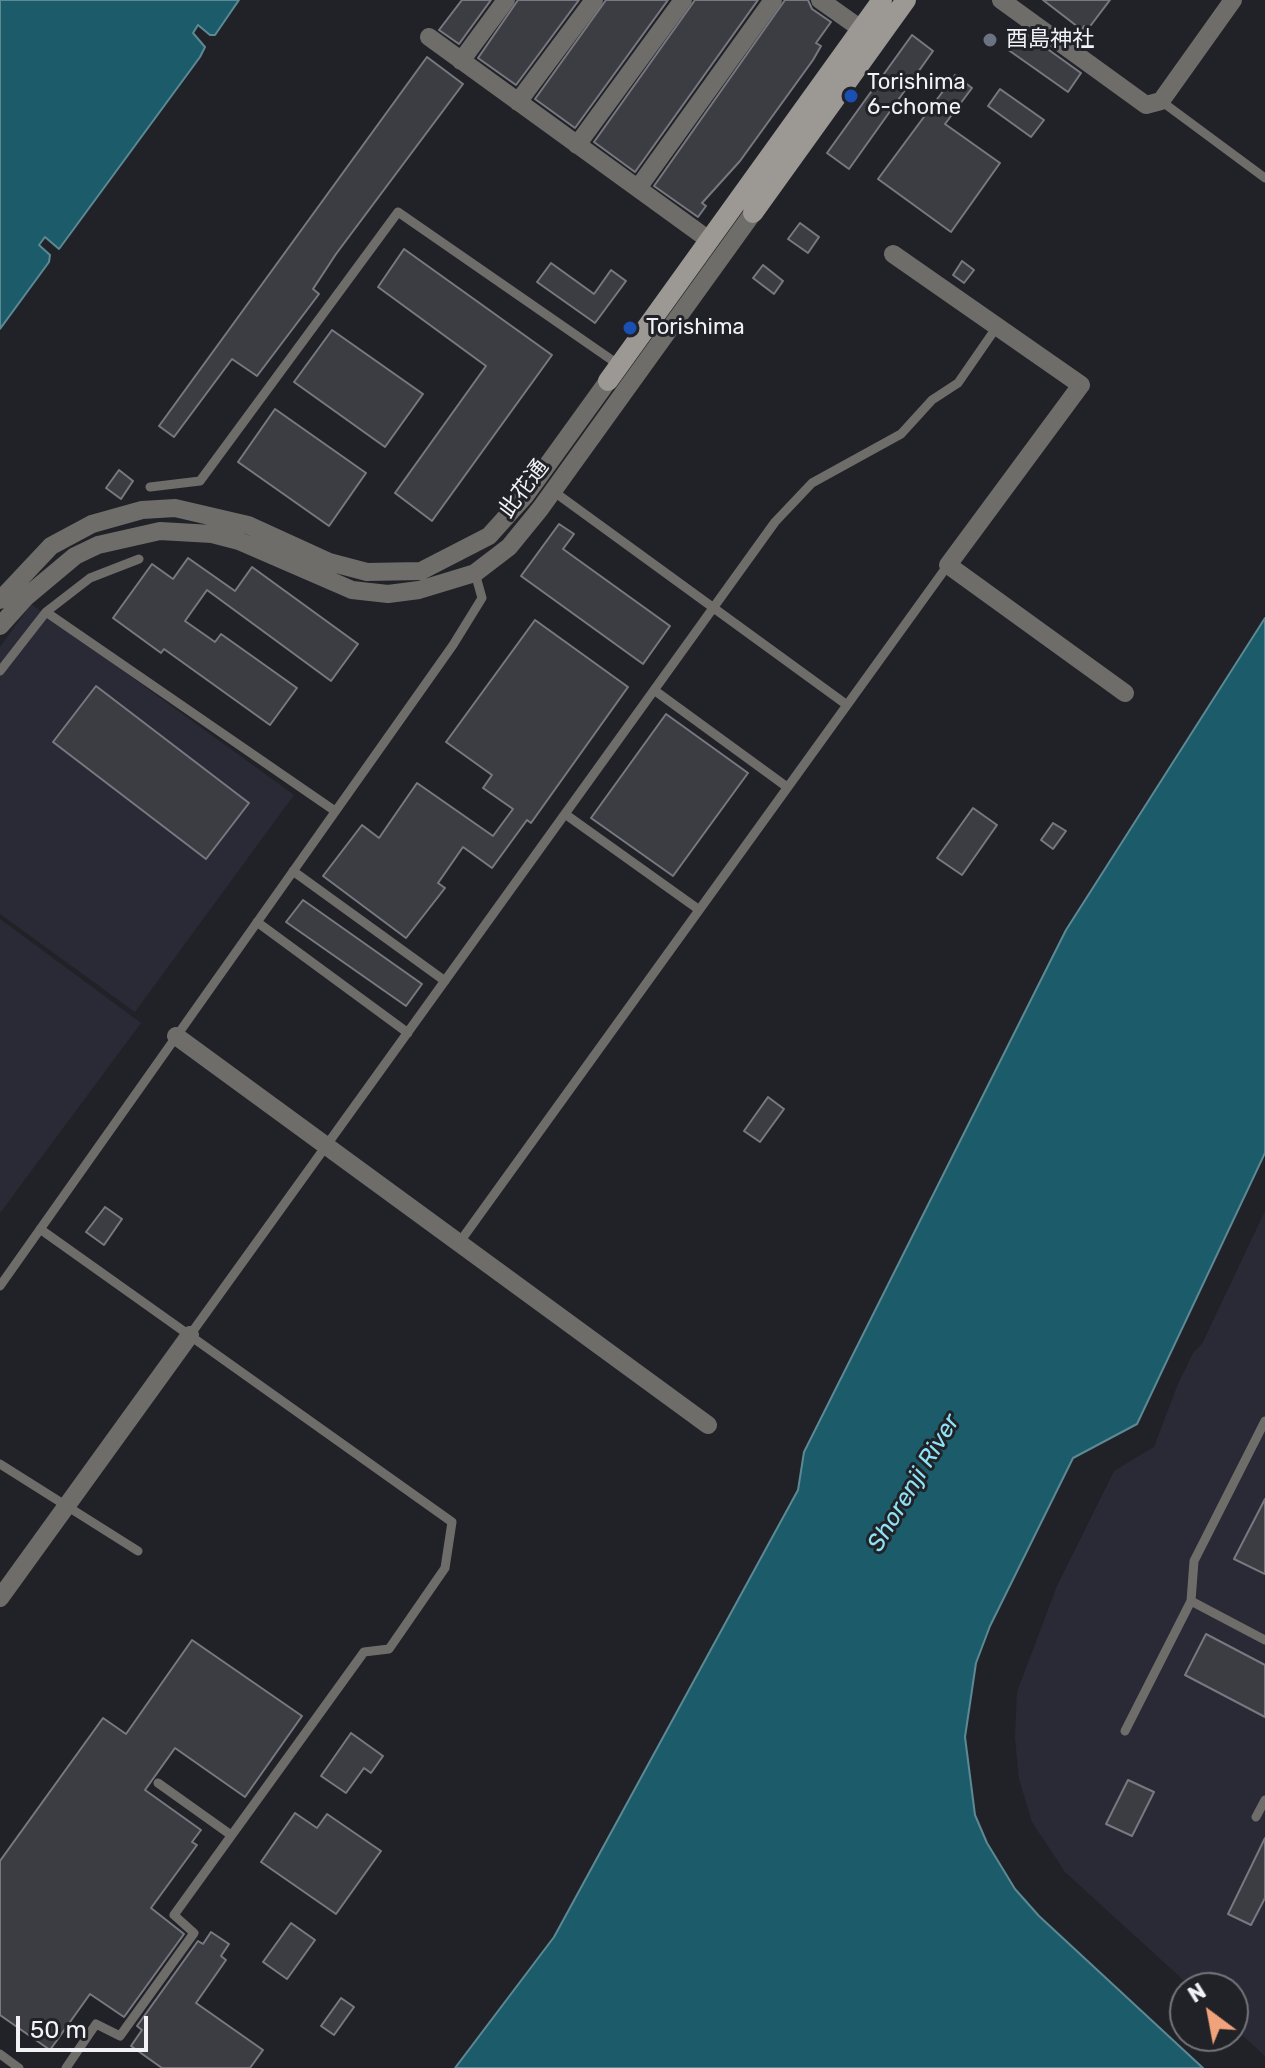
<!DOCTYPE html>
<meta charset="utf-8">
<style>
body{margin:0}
#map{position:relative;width:1265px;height:2068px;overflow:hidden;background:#212228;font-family:Rubik,sans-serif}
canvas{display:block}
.north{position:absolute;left:1169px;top:1972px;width:80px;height:80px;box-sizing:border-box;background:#212228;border:2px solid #74757a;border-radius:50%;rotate:328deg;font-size:22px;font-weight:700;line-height:32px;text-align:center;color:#f1f1f6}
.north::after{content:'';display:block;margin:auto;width:28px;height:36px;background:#f0a27a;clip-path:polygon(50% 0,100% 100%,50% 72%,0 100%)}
.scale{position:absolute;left:16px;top:2016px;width:132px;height:36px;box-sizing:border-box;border:4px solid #f1f1f6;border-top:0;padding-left:10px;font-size:24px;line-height:28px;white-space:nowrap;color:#f1f1f6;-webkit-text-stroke:6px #212228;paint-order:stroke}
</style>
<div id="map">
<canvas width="1265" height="2068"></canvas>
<div class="north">N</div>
<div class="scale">50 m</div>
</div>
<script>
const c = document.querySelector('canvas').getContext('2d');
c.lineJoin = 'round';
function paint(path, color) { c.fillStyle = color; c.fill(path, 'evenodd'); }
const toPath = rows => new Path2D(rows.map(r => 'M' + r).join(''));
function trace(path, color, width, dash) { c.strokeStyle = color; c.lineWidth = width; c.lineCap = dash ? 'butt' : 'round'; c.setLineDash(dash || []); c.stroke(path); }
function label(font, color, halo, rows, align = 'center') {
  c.font = font + ' Rubik,"Noto Sans JP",sans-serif'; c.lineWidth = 6; c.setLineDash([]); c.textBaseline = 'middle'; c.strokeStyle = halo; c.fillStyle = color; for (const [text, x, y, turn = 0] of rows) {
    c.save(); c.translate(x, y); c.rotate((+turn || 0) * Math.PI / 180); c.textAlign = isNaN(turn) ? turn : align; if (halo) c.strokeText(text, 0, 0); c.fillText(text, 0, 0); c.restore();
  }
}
const built = toPath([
 [31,604,294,795,135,1012,0,914,0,647],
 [0,919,141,1023,0,1213],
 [1265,1211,1265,2056,1233,2027,1233,1988,1192,1988,1065,1872,1032,1822,1019,1779,1015,1738,1017,1692,1057,1586,1114,1471,1154,1447,1178,1384,1193,1353,1202,1344]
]);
const water = toPath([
 [0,0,239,0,215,35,210,35,198,25,193,33,205,47,200,57,59,249,45,237,39,245,50,255,49,262,0,329,0,0],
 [1265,618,1265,1153,1137,1424,1073,1458,990,1626,976,1663,965,1737,975,1815,987,1843,1015,1889,1039,1916,1203,2068,455,2068,554,1937,798,1490,804,1452,1066,930,1265,618]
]);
const building = toPath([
 [462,0,491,0,459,44,439,30,462,0],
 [518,0,579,0,516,85,478,58,518,0],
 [606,0,668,0,575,128,535,99,606,0],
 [695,0,758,0,635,172,594,142,695,0],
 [785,0,808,0,812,9,831,22,816,43,821,46,813,60,740,161,702,203,706,206,698,217,654,186,785,0],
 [1043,0,1110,0,1088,29,1084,26,1082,30,1043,0],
 [1021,30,1081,73,1068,92,1007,49,1021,30],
 [912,35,933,51,849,169,827,153,912,35],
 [427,57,463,84,336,254,313,289,319,294,257,376,232,359,174,437,159,426,427,57],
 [955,75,972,88,945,124,1000,163,951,232,878,179,955,75],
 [1000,89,1044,120,1031,137,988,106,1000,89],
 [800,223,819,237,808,253,788,239,800,223],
 [404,249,552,355,432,521,395,493,486,366,378,287,404,249],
 [962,261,974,270,964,283,953,275,962,261],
 [551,263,594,294,611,270,626,281,595,323,537,282,551,263],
 [763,265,783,281,774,294,753,278,763,265],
 [332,330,423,394,385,447,294,382,332,330],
 [275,409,366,473,329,526,238,462,275,409],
 [119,470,133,481,121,499,106,488,119,470],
 [559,524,574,534,563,549,670,626,643,664,521,576,559,524],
 [188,558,235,591,252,567,358,644,331,681,207,590,185,621,215,642,221,634,297,688,270,725,164,649,161,653,113,618,152,564,173,579,188,558],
 [535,620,628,687,531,823,527,820,492,868,463,847,438,883,445,888,406,938,323,876,362,825,379,838,417,783,493,836,513,809,483,788,492,775,446,742,535,620],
 [96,686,249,803,206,859,53,742,96,686],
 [666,714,748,773,673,876,591,818,666,714],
 [973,808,997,825,962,875,937,858,973,808],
 [1053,823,1066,831,1053,849,1041,840,1053,823],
 [303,900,422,984,406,1006,286,922,303,900],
 [768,1097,784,1109,760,1142,744,1131,768,1097],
 [105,1207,122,1219,104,1245,86,1232,105,1207],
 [1265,1499,1265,1574,1234,1559,1265,1499],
 [1206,1634,1265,1665,1265,1717,1185,1675,1206,1634],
 [192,1640,302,1716,245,1797,175,1748,145,1790,201,1830,192,1842,197,1845,151,1908,184,1934,124,2017,90,1994,50,2050,0,2015,0,1861,103,1718,126,1734,192,1640],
 [351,1733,383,1756,371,1773,364,1768,346,1793,321,1776,351,1733],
 [1128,1780,1154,1792,1132,1836,1106,1824,1128,1780],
 [295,1813,317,1828,327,1814,381,1851,336,1914,261,1862,295,1813],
 [1265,1838,1265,1898,1251,1925,1228,1914,1265,1838],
 [291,1923,315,1940,287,1979,263,1962,291,1923],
 [211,1932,229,1944,221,1956,226,1960,196,2003,263,2050,250,2068,162,2068,131,2046,142,2030,137,2026,198,1941,203,1944,211,1932],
 [341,1998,354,2007,334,2035,321,2026,341,1998]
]);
const lane = toPath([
 [1161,101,1265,178],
 [150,487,200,481,398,212,619,365],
 [553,491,847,705],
 [46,612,335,811],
 [0,671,46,612,90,578,139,559],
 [654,690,787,787],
 [565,814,698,909],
 [293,871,445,981],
 [257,922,408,1033],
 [40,1229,452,1522,445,1568,389,1649,364,1652,174,1915,194,1933,120,2036,96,2024,66,2068],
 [459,1243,948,565],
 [0,1286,453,645,482,598,475,573],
 [190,1335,775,522,812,483,901,434,932,400,958,383,996,328],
 [0,1464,138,1551],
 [1191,1601,1194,1561,1265,1421],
 [1125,1731,1191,1601,1265,1640],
 [158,1783,231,1835],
 [1256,1817,1265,1800],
 [0,2054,19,2068]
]);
const street = toPath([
 [820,0,871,36],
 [1001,0,1146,105,1161,101,1233,0],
 [429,37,709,240],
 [461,61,506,0],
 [518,102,594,0],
 [577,145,683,0],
 [638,188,773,0],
 [893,254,1081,385,948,565,1125,693],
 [0,600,51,546,92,524,142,510,175,508,248,525,329,562,367,572,421,571,489,536,525,496,608,381],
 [0,626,26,597,75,556,98,545,160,531,212,534,239,541,352,590,388,594,419,590,475,573,509,547,540,509,753,213],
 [176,1036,708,1425],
 [0,1598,190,1335]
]);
const secondary = toPath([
 [753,213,906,0],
 [608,381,882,0]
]);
const markers = [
 [990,40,8,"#6b7280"],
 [851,96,8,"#1a4fb4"],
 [630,328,8,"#1a4fb4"]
];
const poiNames = [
 ["酉島神社",1006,40],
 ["Torishima",867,83],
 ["6-chome",867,108],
 ["Torishima",646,328]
];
const streetNames = [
 ["此花通",524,489,-53]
];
const waterNames = [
 ["Shorenji River",914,1483,-59]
];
paint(built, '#2a2a36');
paint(water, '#1c5c6a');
trace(water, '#5c8994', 2);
paint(building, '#3c3c43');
trace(building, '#777880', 2);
trace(lane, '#6f6d6a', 9);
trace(street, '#6f6d6a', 18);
trace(secondary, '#9c9893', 20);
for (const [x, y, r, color] of markers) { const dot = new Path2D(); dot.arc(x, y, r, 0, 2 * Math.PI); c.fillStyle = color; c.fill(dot); trace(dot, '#212228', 3); }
label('22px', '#f1f1f6', '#212228', poiNames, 'left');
label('22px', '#f1f1f6', '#212228', streetNames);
label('italic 24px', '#8fe2f6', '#212228', waterNames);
</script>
